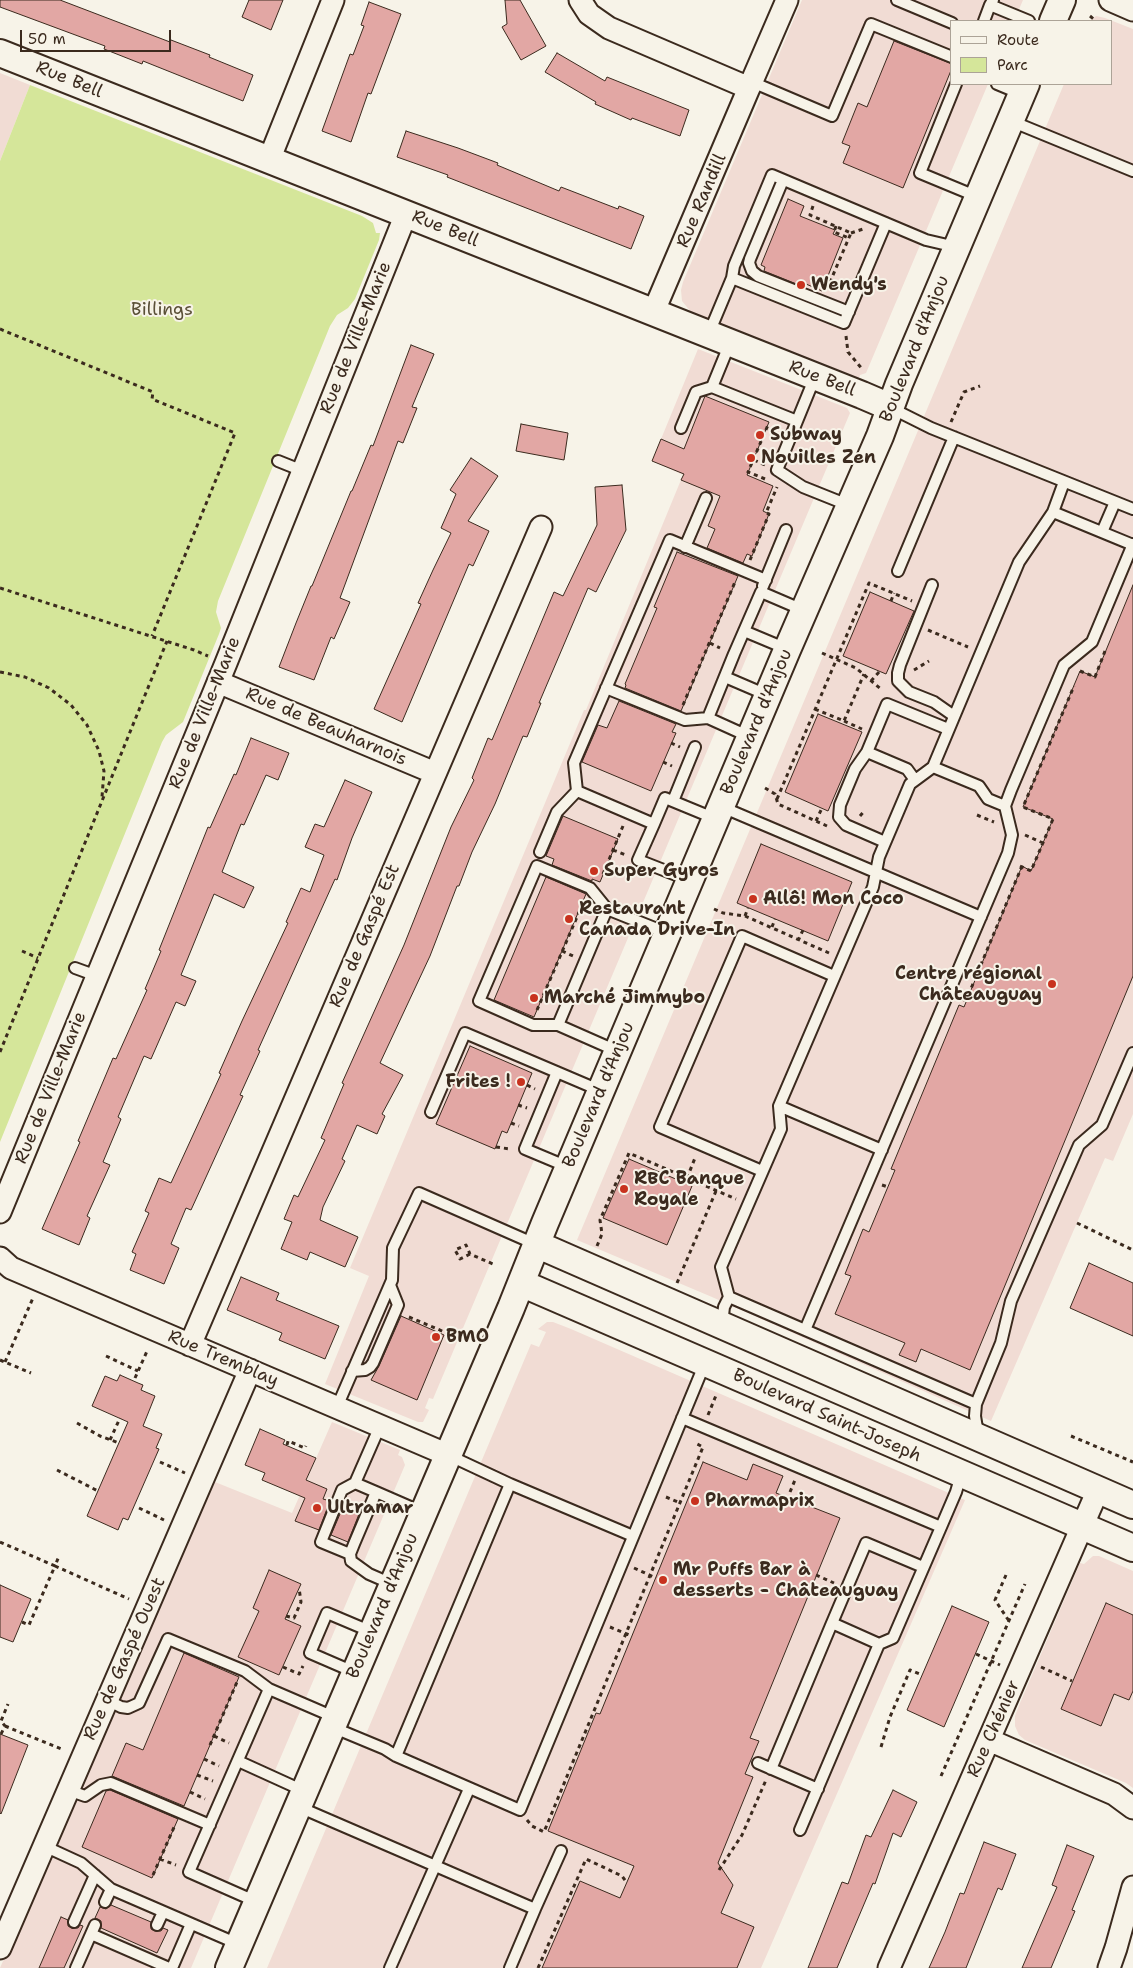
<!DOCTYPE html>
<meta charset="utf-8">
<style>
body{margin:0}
#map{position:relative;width:1133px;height:1968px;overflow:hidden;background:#f7f3e8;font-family:"Shantell Sans",sans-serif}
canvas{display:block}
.legend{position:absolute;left:950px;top:20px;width:162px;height:65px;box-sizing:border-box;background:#f7f3e8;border:1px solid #aca397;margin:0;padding:6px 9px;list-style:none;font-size:15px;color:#3b2a1e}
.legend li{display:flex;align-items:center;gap:10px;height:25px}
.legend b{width:25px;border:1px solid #aca397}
.scale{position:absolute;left:20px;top:30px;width:151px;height:22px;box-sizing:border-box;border:2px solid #3b2a1e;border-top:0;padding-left:6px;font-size:15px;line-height:18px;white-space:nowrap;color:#3b2a1e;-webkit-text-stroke:4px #f7f3e8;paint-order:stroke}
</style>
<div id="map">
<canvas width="1133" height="1968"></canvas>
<ul class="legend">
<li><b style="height:6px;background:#f7f3e8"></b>Route</li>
<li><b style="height:14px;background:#d5e69a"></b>Parc</li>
</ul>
<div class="scale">50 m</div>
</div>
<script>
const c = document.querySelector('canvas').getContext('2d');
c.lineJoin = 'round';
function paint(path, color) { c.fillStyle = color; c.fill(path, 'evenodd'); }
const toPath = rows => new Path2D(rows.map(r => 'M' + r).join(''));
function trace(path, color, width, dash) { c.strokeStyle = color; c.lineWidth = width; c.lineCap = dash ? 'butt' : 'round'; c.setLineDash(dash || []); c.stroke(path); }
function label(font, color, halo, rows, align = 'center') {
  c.font = font + ' "Shantell Sans",sans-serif'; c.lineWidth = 4; c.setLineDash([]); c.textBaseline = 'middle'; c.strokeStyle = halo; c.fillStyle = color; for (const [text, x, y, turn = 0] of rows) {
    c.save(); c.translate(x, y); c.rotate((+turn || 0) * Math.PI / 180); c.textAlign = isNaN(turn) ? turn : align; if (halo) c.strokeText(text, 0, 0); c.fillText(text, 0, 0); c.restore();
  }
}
const built = toPath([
 [802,0,1023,0,1014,21,952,21,952,84,988,84,869,366,866,373,860,375,859,378,691,312,682,301,681,290,683,282],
 [1096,16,1105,18,1133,29,1133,1114,1113,1161,1105,1158,991,1421,712,1297,577,1240,1064,84,1112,84,1112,21,1090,21],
 [0,73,30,85,0,161],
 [698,349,847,408,850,413,433,1399,429,1398,425,1408,429,1410,423,1422,418,1422,325,1384,369,1276,350,1268,584,710,586,710,683,475,652,461],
 [547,1322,553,1322,571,1329,965,1500,761,1968,267,1968,531,1344,539,1347,546,1332,538,1329],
 [332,1422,400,1450,398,1455,402,1457,405,1465,191,1968,0,1968,210,1480,292,1513],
 [1093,1556,1099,1556,1133,1571,1133,1788,1126,1783,1025,1740,1019,1735,1015,1726,1015,1716,1020,1703,1080,1563,1084,1564]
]);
const green = toPath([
 [30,85,362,216,373,223,376,233,380,233,379,240,355,299,348,308,337,315,330,326,218,601,216,612,221,628,219,634,183,722,166,735,162,742,0,1142,0,161]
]);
const building = toPath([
 [0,0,60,0,170,42,171,40,210,55,209,57,253,75,243,101,143,61,142,64,104,49,105,46,0,7,0,0],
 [249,0,283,0,271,30,242,17,249,0],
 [505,0,520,0,546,46,521,60,502,27,507,24,505,0],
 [369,2,401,14,371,94,368,93,351,142,322,131,350,54,353,55,364,26,361,25,369,2],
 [894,41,952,64,952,68,903,188,843,163,850,146,842,143,858,103,867,107,894,41],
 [557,53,605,81,607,77,689,110,680,136,632,118,631,120,595,104,596,102,545,72,557,53],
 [406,131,458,148,498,163,497,165,559,191,561,187,618,209,619,206,644,216,631,249,447,177,448,175,397,157,406,131],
 [788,199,804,206,800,216,835,230,833,234,843,238,822,291,806,284,804,287,764,271,765,267,761,265,788,199],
 [411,345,434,354,412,407,417,408,403,443,398,441,340,598,350,602,334,639,331,637,314,680,279,667,296,623,311,586,312,586,351,491,352,491,371,445,373,446,411,345],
 [705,396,769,422,747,475,773,486,763,511,769,514,752,556,747,554,743,563,707,548,715,529,708,526,720,496,681,480,684,474,652,461,661,439,684,449,705,396],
 [521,424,568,433,564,460,516,451,521,424],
 [471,458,498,476,468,521,489,531,473,566,469,564,402,722,374,709,421,604,418,603,433,570,451,533,441,528,456,494,450,490,471,458],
 [622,485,626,530,596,592,588,588,539,703,541,703,527,737,523,736,495,804,472,852,459,886,457,886,430,956,380,1063,403,1075,382,1114,385,1116,377,1134,357,1125,342,1159,345,1161,323,1207,320,1220,358,1237,345,1267,310,1252,307,1260,281,1249,292,1222,284,1219,294,1195,298,1197,325,1140,321,1138,344,1084,342,1083,404,945,451,827,474,780,472,778,488,738,492,740,554,592,563,596,597,525,595,487,622,485],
 [677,552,738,576,681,711,625,688,626,685,625,684,657,608,654,607,677,552],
 [1133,585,1133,976,970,1370,921,1349,916,1362,899,1355,905,1343,835,1314,851,1276,845,1274,863,1229,869,1232,895,1170,891,1169,959,1005,964,1007,1022,866,1031,871,1043,843,1053,819,1023,807,1080,671,1095,677,1133,585],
 [870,592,914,611,886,674,843,656,870,592],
 [619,701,676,724,672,732,676,733,651,791,582,762,598,725,607,728,619,701],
 [818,714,862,732,828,811,785,792,818,714],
 [251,738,289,753,278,780,266,775,244,825,241,824,222,872,254,887,244,908,214,894,181,975,196,981,185,1006,176,1002,151,1059,144,1056,118,1117,121,1119,103,1162,110,1165,87,1216,90,1218,79,1245,42,1229,80,1142,78,1141,113,1058,116,1059,147,990,145,989,161,951,159,950,208,827,210,828,234,774,236,775,251,738],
 [345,780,372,792,352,838,337,880,335,879,258,1050,260,1051,240,1095,243,1096,191,1210,186,1208,171,1244,179,1248,164,1284,130,1270,136,1254,132,1252,149,1213,145,1211,159,1178,171,1183,221,1074,219,1073,242,1021,288,923,286,922,301,888,310,892,324,855,305,847,315,824,324,827,345,780],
 [563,816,618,839,600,882,592,879,592,881,552,865,554,859,546,856,563,816],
 [761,844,852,882,828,941,737,903,761,844],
 [546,877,586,894,534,1017,494,1000,546,877],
 [470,1046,532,1073,507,1133,502,1131,495,1149,436,1124,470,1046],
 [629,1159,692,1186,667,1245,603,1218,629,1159],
 [1089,1263,1133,1283,1133,1336,1070,1308,1089,1263],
 [241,1277,279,1293,276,1300,339,1326,325,1359,279,1340,282,1333,227,1310,241,1277],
 [401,1316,444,1335,417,1400,371,1380,379,1366,401,1316],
 [120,1375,138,1383,143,1385,141,1390,155,1396,143,1426,162,1434,156,1448,159,1449,128,1520,123,1518,118,1530,87,1516,128,1422,92,1406,105,1376,117,1381,120,1375],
 [260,1429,285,1440,283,1444,316,1458,306,1480,327,1489,323,1499,330,1501,319,1530,295,1521,305,1498,262,1480,265,1473,245,1465,260,1429],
 [703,1462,747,1480,753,1464,783,1476,776,1493,840,1518,750,1738,759,1741,745,1774,753,1777,718,1863,733,1885,721,1913,754,1927,737,1968,542,1968,580,1881,620,1898,634,1866,548,1831,596,1713,600,1714,703,1462],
 [343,1507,359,1514,348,1542,331,1535,343,1507],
 [269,1570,301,1584,285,1619,301,1626,279,1675,238,1657,259,1611,253,1608,269,1570],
 [0,1585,31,1599,13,1642,0,1637,0,1585],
 [1106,1603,1133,1615,1133,1691,1129,1700,1114,1694,1101,1726,1061,1709,1106,1603],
 [952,1606,989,1622,944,1727,907,1710,952,1606],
 [184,1653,239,1677,184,1806,112,1776,126,1743,143,1750,184,1653],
 [0,1734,28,1745,1,1814,0,1813,0,1734],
 [110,1790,178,1819,152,1878,82,1847,106,1791,110,1790],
 [893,1790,917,1802,901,1837,893,1833,875,1884,873,1883,837,1968,808,1968,842,1882,848,1884,866,1835,871,1837,893,1790],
 [984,1842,1016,1854,1002,1890,998,1888,966,1968,929,1968,945,1932,960,1893,964,1894,984,1842],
 [1067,1845,1094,1856,1072,1910,1075,1911,1051,1968,1022,1968,1057,1887,1052,1885,1067,1845],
 [111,1905,151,1922,151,1929,155,1931,161,1931,163,1928,168,1930,157,1953,101,1928,101,1921,95,1918,100,1907,106,1909,111,1905],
 [61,1917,68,1920,68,1926,72,1928,78,1928,80,1925,83,1926,64,1968,39,1968,61,1917]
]);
const path = toPath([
 [1090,16,1096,21],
 [813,206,810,215,851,233,827,289],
 [836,226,834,232,849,238],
 [851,233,863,229],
 [0,329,153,392,152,399,235,433,152,636],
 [846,336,848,352,863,370],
 [951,422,964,392,980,386],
 [754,460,765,465],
 [765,479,748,472,768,425],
 [750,560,769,514,766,513,777,487],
 [0,588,194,650,208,656],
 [891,601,894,593],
 [928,630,968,647],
 [710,643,720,648],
 [822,653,856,668,882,690],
 [914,670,929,661],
 [1080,671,1095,677,1105,651],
 [0,672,25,677,49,688,71,705,87,725,99,751,104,771,102,797],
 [871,681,880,671],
 [683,705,735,582],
 [815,709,844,721,864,674],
 [844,721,862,729],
 [671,743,680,747],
 [663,762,672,766],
 [765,788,775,794,778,804,827,826],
 [777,799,869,583,912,601],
 [977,815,994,822],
 [860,816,865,810],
 [816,821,822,808],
 [1025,835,1043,843],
 [613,850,626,855],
 [1020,866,1031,871,1053,819,1023,807,1074,686],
 [603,874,623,826],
 [714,909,723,913,745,916,829,953],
 [745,916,748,908],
 [772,927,775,919],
 [798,941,803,930],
 [22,951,38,958],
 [562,951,573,956],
 [963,1001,970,991,1022,866],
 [537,1010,583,903],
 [0,1052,167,641],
 [527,1085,535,1089],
 [518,1105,527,1108],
 [511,1123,519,1126],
 [496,1147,510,1149],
 [687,1178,695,1158],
 [882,1185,888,1187],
 [1077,1223,1133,1250],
 [597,1246,602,1234,600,1220,629,1153,736,1199],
 [470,1254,460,1259,455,1250,466,1245,470,1254,493,1264],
 [677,1283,716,1191],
 [409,1317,461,1339],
 [106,1356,138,1371],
 [0,1360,31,1373],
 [5,1362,33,1298],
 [135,1378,148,1349],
 [708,1415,717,1393],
 [77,1423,100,1436,119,1443],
 [1071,1436,1133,1462],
 [110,1440,120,1418],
 [287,1445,288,1441,305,1448,306,1446],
 [160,1462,185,1473],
 [57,1470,98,1491],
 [790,1492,795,1480],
 [666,1497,680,1503],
 [139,1508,164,1520],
 [0,1542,55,1566,59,1556],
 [634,1568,656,1578],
 [816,1575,834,1583],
 [1006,1575,995,1600,1009,1621],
 [286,1616,294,1618,301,1602,299,1588],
 [22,1622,29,1625,55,1566,129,1599],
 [610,1627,632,1636],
 [976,1654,1000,1665],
 [283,1667,299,1674,303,1666],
 [1041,1667,1072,1681],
 [5,1726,64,1750],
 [1,1734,5,1726,1,1721,8,1704],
 [214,1736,229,1743],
 [210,1745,237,1682],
 [881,1747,890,1717,910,1670,922,1675],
 [204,1759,219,1766],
 [197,1775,213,1781],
 [941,1776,1025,1584],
 [190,1792,205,1799],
 [527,1820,532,1826,544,1832,703,1447,697,1444],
 [160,1859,176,1865],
 [719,1870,742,1835,766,1780],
 [153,1875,175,1825],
 [538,1968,586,1859,622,1876,627,1883]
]);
const service = toPath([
 [897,0,952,23],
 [993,0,990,5,1029,21],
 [984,21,990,5],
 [752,82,832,116,871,24,952,57],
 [956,84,920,173,978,197],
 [997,84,1021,94],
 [1011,121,1133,171],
 [783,180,750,259,749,263,752,271,758,276,849,312],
 [732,278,844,323,886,223],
 [709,333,732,278,734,266,772,175,926,240,956,247],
 [730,343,712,387,797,421],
 [815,377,777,470,803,487,848,505],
 [891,408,931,428,1133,509],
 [681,428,696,392,712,387],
 [278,461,303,471],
 [1053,512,1064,482],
 [1102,532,1115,502],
 [685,547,706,498],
 [898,571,954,437],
 [932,585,900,665,898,673,898,681,909,692,934,702,954,716],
 [763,586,786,530],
 [744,631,787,649],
 [725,677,767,695],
 [606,688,685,720,708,718],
 [750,737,708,718,734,654,761,592,803,610],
 [867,752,855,769,840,805,839,817,846,825,885,842],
 [915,780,907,769,867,752,887,704,948,729],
 [577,791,654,824],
 [673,801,695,747],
 [1005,806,988,799,979,786,933,767,1019,562,1053,512,1133,545],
 [722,807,981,917],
 [540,852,557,812,577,791,574,763,670,540,766,580],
 [689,880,638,860,654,824,665,798,716,819],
 [75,968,97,976],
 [558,1025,533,1025,479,1001,537,866,590,888,607,909],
 [617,1051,558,1025,607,909,667,933],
 [557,1072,525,1149,568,1167],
 [779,1106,882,1150],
 [431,1112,465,1033,599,1090],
 [762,1171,660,1127,742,936,834,976],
 [729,1297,721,1267,781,1129,779,1106,873,887,879,857,910,784,933,767],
 [722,1324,724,1307,729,1297,976,1404],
 [805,1330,1008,853,1012,835,1005,806,1011,790,1064,665,1092,642,1133,544],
 [352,1371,365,1370,370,1367,373,1363,398,1305,390,1285],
 [337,1407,392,1280,393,1248,419,1193,535,1244],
 [682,1418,941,1527,956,1492,961,1475],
 [978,1434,975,1416,976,1404,1001,1343,1011,1301,1079,1145,1102,1125,1133,1053],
 [448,1455,510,1484],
 [376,1492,355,1483,380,1426],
 [350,1554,321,1542,342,1490,355,1483],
 [923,1567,866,1543,832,1623,879,1644,893,1638,941,1527],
 [392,1584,369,1574,351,1561,350,1554,354,1544,376,1492,422,1512],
 [354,1672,310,1653,327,1613,372,1632],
 [107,1700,121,1707,128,1708,139,1703,168,1639,245,1671,269,1689],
 [332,1727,385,1749,396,1756,520,1810,705,1363],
 [396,1756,510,1484,633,1536],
 [238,1761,304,1791],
 [758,1763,818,1789],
 [771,1769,832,1623],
 [68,1790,85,1796,101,1785,111,1783,210,1825],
 [299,1807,535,1909,510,1968],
 [800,1830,879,1644],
 [44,1846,81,1863,111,1889,238,1944],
 [105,1902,111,1889],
 [257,1902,189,1872,269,1689,334,1717],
 [535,1909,561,1851],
 [74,1922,95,1875],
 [157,1925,163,1912],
 [91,1934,169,1968],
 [76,1968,95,1925],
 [172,1968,191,1924],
 [390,1968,469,1789]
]);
const minor = toPath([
 [580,0,589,14,609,28,749,88,787,0],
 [1110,0,1133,10],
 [269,160,333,0],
 [653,313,749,88],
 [218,682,435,773],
 [0,1212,226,663,406,214],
 [0,1258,11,1268,448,1455],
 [190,1345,541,527],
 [989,1740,1114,1794,1133,1808],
 [0,1948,250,1370],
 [889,1968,1098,1490],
 [1109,1968,1116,1948,1133,1887]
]);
const tertiary = toPath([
 [1053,21,1062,0],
 [0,53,862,395,890,407],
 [536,1244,1133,1505],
 [521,1283,1133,1548],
 [229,1968,511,1308,545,1223,787,650,880,436,899,384,1026,84]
]);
const markers = [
 [801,285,5,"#c8321e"],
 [760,435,5,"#c8321e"],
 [751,458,5,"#c8321e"],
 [594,871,5,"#c8321e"],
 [753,899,5,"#c8321e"],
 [569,919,5,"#c8321e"],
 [1052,984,5,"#c8321e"],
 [534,998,5,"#c8321e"],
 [521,1082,5,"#c8321e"],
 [624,1189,5,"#c8321e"],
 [436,1337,5,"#c8321e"],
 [695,1501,5,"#c8321e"],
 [317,1508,5,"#c8321e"],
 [663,1580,5,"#c8321e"]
];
const streetNames = [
 ["Rue Bell",69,80,22],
 ["Rue Randill",702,201,-67],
 ["Rue Bell",445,229,22],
 ["Rue de Ville-Marie",356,338,-68],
 ["Boulevard d'Anjou",915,349,-68],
 ["Rue Bell",822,379,21],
 ["Rue de Ville-Marie",205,713,-68],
 ["Boulevard d'Anjou",757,722,-67],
 ["Rue de Beauharnois",326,727,23],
 ["Rue de Gaspé Est",365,936,-67],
 ["Rue de Ville-Marie",51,1088,-68],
 ["Boulevard d'Anjou",599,1095,-67],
 ["Rue Tremblay",223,1359,23],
 ["Boulevard Saint-Joseph",827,1416,24],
 ["Boulevard d'Anjou",383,1606,-67],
 ["Rue de Gaspé Ouest",125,1659,-66],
 ["Rue Chénier",994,1729,-66]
];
const poiNames = [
 ["Wendy's",811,285],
 ["Subway",770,435],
 ["Nouilles Zen",761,458],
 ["Super Gyros",604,871],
 ["Allô! Mon Coco",763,899],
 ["Restaurant",579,909],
 ["Canada Drive-In",579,930],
 ["Centre régional",1042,974,"right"],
 ["Châteauguay",1042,995,"right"],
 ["Marché Jimmybo",544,998],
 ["Frites !",511,1082,"right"],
 ["RBC Banque",634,1179],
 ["Royale",634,1200],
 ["BMO",446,1337],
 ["Pharmaprix",705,1501],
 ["Ultramar",327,1508],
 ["Mr Puffs Bar à",673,1570],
 ["desserts - Châteauguay",673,1591]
];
const parkNames = [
 ["Billings",162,310]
];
paint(built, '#f1dcd4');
paint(green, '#d5e69a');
paint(building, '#e2a7a4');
trace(building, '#3b2a1e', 1);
trace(service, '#3b2a1e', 14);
trace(minor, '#3b2a1e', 25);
trace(tertiary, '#3b2a1e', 30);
trace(path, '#3b2a1e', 3, [4, 4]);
trace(service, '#f7f3e8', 10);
trace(minor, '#f7f3e8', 21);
trace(tertiary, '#f7f3e8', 26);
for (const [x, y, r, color] of markers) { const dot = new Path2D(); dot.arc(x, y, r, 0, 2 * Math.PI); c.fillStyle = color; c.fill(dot); trace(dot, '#f7f3e8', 2); }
label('18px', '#3b2a1e', '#f7f3e8', streetNames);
label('bold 18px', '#3b2a1e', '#f7f3e8', poiNames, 'left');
label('18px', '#5a5037', '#f7f3e8', parkNames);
</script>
